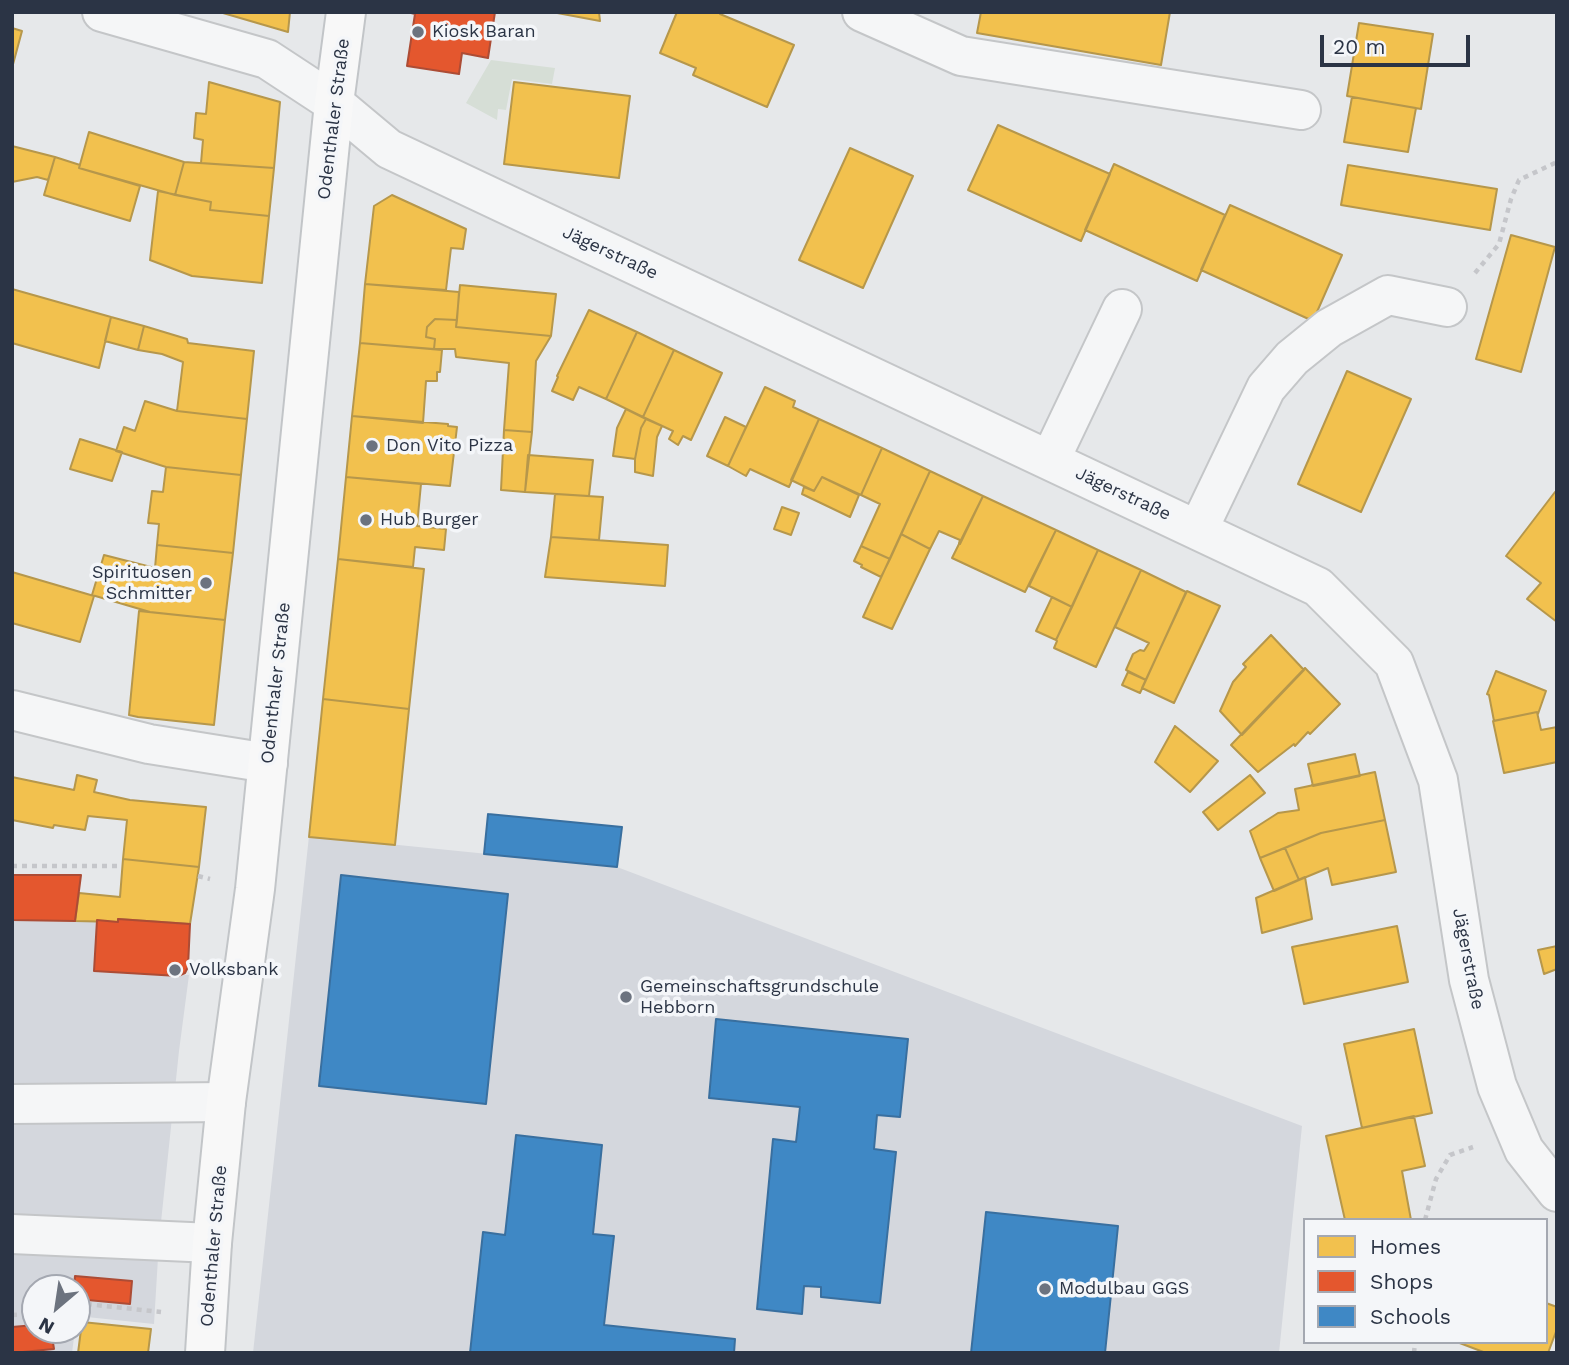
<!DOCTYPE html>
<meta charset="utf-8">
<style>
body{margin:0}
#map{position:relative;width:1569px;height:1365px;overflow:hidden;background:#e6e8ea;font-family:"Work Sans",sans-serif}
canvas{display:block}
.frame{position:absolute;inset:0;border:14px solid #2b3445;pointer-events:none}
.legend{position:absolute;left:1303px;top:1218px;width:245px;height:126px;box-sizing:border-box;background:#f4f6f9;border:2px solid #a4a8b1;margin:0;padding:9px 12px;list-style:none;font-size:21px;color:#2b3445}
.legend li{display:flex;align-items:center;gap:14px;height:35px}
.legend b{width:35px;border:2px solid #a4a8b1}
.north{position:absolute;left:21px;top:1274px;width:70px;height:70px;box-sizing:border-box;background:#f4f6f9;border:2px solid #a4a8b1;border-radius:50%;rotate:209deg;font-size:19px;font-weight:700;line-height:28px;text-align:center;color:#2b3445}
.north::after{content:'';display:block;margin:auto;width:24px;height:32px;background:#6c737f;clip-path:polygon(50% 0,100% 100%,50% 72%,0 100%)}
.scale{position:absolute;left:1320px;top:35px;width:150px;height:32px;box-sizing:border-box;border:4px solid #2b3445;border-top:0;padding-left:9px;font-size:21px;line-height:24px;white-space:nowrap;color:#2b3445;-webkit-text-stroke:5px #f4f6f9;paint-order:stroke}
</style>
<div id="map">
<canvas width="1569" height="1365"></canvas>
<div class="frame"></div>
<ul class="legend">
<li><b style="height:19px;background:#f2c14e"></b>Homes</li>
<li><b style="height:19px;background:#e4572e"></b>Shops</li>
<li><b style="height:19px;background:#3f88c5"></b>Schools</li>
</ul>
<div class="north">N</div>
<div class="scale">20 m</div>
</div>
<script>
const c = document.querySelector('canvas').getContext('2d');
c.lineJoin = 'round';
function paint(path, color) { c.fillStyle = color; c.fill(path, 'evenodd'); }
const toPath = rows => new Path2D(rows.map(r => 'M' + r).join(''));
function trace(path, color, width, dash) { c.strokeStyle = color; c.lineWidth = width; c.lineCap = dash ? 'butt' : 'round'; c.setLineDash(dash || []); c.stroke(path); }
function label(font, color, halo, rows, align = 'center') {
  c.font = font + ' "Work Sans",sans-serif'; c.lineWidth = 7; c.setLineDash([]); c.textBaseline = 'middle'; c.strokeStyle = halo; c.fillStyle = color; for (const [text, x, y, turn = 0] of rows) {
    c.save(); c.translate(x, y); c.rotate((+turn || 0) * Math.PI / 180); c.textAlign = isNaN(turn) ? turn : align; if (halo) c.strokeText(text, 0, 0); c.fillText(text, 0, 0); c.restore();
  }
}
const built = toPath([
 [309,836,617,867,1302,1126,1279,1353,253,1353],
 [12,920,97,920,94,971,189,975,179,1051,159,1241,154,1324,77,1316,77,1288,35,1288,35,1330,75,1330,72,1353,12,1353]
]);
const green = toPath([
 [491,60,555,68,552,84,512,79,506,110,498,109,497,120,466,103]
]);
const homes = toPath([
 [223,12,290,12,288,32,223,13,223,12],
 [552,12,599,12,600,21,552,12],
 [677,12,721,12,720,14,794,45,767,107,693,75,696,68,660,53,677,12],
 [981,12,1170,12,1161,65,977,33,981,12],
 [1359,23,1433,34,1421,109,1347,96,1359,23],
 [12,28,22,31,12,68,12,28],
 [209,82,280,102,274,168,201,163,203,140,194,138,196,113,206,114,209,82],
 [514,82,630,96,619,178,504,164,514,82],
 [1352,97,1416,108,1408,152,1344,142,1352,97],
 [998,125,1110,174,1081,241,968,190,998,125],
 [89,132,184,162,175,195,79,168,89,132],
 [12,146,55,157,48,180,37,177,12,182,12,146],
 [850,148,913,176,863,288,799,260,850,148],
 [55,157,80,165,79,168,140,186,130,221,44,195,55,157],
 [184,162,274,168,269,216,210,210,211,202,175,195,184,162],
 [1114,164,1225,215,1197,281,1085,230,1114,164],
 [1348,165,1497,189,1490,230,1341,205,1348,165],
 [158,191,211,202,210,210,269,216,262,283,192,276,150,260,158,191],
 [392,195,466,229,463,249,451,248,446,290,365,284,374,206,392,195],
 [1230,205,1342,255,1313,321,1201,270,1230,205],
 [1511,235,1555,247,1521,372,1476,359,1511,235],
 [365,284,459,292,457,320,435,319,427,327,426,337,435,339,434,349,360,343,365,284],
 [460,285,556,294,551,336,456,327,460,285],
 [12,289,111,317,99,368,12,343,12,289],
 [589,310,637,332,606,399,579,387,573,400,552,391,558,377,557,376,589,310],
 [111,317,144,326,138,350,105,341,111,317],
 [435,319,457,320,456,327,551,336,536,361,532,432,504,430,509,363,456,357,455,349,434,349,435,339,426,337,427,327,435,319],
 [144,326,187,339,188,343,254,351,247,419,177,411,183,362,162,354,138,350,144,326],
 [637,332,674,350,643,417,606,399,637,332],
 [360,343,442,350,440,372,437,372,437,381,426,381,423,423,352,416,360,343],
 [674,350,722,373,691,440,683,436,678,445,669,439,673,431,643,417,674,350],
 [1347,371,1411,399,1361,512,1298,484,1347,371],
 [765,387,795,401,793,407,819,419,789,487,750,469,746,476,728,466,765,387],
 [145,401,177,411,247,419,241,475,166,467,116,451,124,427,135,431,145,401],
 [626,409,646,419,641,428,635,459,613,456,617,428,626,409],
 [352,416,448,424,448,426,457,427,450,486,346,477,352,416],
 [725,417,746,427,728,466,707,456,725,417],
 [646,419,662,426,657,437,653,476,635,472,635,459,641,428,646,419],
 [819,419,882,448,861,495,822,477,814,491,791,480,819,419],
 [504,430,532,432,525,492,501,490,504,430],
 [80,439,122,452,112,481,70,469,80,439],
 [882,448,930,471,890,559,861,546,880,504,861,495,882,448],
 [528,455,593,460,589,496,525,492,528,455],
 [166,467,241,475,233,553,157,545,159,524,148,523,152,491,163,492,166,467],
 [930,471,983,496,960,544,959,543,960,540,939,531,930,549,901,534,930,471],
 [346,477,421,484,417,526,446,529,444,550,415,547,413,567,338,559,346,477],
 [822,477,859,495,850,517,802,494,804,487,814,491,822,477],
 [1555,492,1557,493,1557,622,1527,599,1541,583,1506,556,1555,492],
 [555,494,603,497,599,540,551,537,555,494],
 [983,496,1056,530,1025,592,952,558,983,496],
 [782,507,799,513,791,535,774,529,782,507],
 [1056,530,1098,550,1072,607,1029,586,1056,530],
 [901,534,930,549,892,629,863,617,901,534],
 [551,537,668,545,665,586,545,577,551,537],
 [157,545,233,553,225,620,150,612,92,595,104,555,155,568,157,545],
 [861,546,890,559,881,577,861,567,862,565,854,561,861,546],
 [1098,550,1141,570,1096,667,1054,648,1057,641,1056,640,1098,550],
 [338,559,424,569,409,709,323,699,338,559],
 [1141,570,1186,592,1146,680,1126,670,1133,654,1140,650,1144,651,1149,643,1115,627,1141,570],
 [12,572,94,596,80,642,12,623,12,572],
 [1187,591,1220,606,1174,703,1142,688,1187,591],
 [1052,597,1072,607,1056,640,1036,631,1052,597],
 [139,611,225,620,214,725,138,717,129,715,139,611],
 [1271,635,1304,670,1242,735,1220,711,1233,682,1246,667,1243,664,1271,635],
 [1305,668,1340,704,1310,734,1308,732,1295,746,1294,744,1258,772,1231,745,1305,668],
 [1496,671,1546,691,1538,714,1537,712,1494,721,1489,695,1487,694,1496,671],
 [1128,672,1146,680,1140,693,1122,685,1128,672],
 [323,699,409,709,395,845,309,837,323,699],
 [1537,712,1541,730,1557,727,1557,762,1504,773,1493,721,1537,712],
 [1175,726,1218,761,1190,792,1155,762,1175,726],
 [1355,754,1360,776,1313,786,1308,764,1355,754],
 [1375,772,1385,820,1321,833,1260,858,1250,831,1278,813,1299,810,1295,789,1375,772],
 [77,775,97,780,94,792,130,800,206,807,199,867,123,859,127,820,88,816,85,830,54,825,53,828,12,820,12,777,74,790,77,775],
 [1250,775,1265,793,1218,830,1203,812,1250,775],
 [1385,820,1396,872,1332,885,1328,868,1299,880,1285,848,1321,833,1385,820],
 [1285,848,1299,880,1274,891,1260,858,1285,848],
 [123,859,199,867,190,924,118,919,118,922,75,921,79,893,120,897,123,859],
 [1305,877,1312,919,1262,933,1256,898,1305,877],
 [1397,926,1408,982,1304,1004,1292,947,1397,926],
 [1557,946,1557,969,1544,974,1538,950,1557,946],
 [1414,1029,1432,1113,1362,1128,1344,1044,1414,1029],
 [1414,1116,1425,1166,1402,1171,1411,1220,1345,1220,1326,1136,1414,1116],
 [1546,1303,1557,1307,1557,1329,1548,1353,1486,1353,1457,1342,1546,1342,1546,1303],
 [82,1322,151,1329,148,1353,78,1353,82,1322]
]);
const shops = toPath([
 [407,12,495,12,488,58,462,53,459,74,407,66,415,14,407,12],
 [12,875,81,875,75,921,12,920,12,875],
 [118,919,190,924,188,967,185,973,178,976,94,971,97,920,118,922,118,919],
 [75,1276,132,1281,130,1304,77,1299,77,1288,74,1288,75,1276],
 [35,1325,35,1330,51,1330,54,1349,12,1353,12,1327,35,1325]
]);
const schools = toPath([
 [488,814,622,827,617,867,484,854,488,814],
 [341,875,508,894,486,1104,319,1086,341,875],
 [716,1019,908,1039,900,1117,877,1115,874,1149,896,1152,880,1303,821,1297,821,1287,804,1286,802,1314,757,1309,773,1139,796,1142,800,1107,709,1098,716,1019],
 [516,1135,602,1145,593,1234,614,1236,604,1325,735,1339,734,1353,470,1353,483,1232,505,1235,516,1135],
 [986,1212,1118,1226,1105,1353,971,1353,986,1212]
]);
const path = toPath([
 [1475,273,1499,244,1511,199,1519,180,1557,162],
 [12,866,122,866],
 [198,876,210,879],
 [1425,1220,1436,1179,1450,1155,1473,1147],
 [77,1303,161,1312],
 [12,1315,35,1314],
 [1414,1353,1415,1342]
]);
const minor = toPath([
 [102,12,267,59,334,103,389,149,1318,587,1394,663,1438,780,1469,980,1497,1086,1524,1150,1557,1192],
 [862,12,961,56,1301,110],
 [1050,460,1122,309],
 [1198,530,1266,388,1292,358,1329,328,1388,295,1447,307],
 [12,710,149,744,268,763],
 [12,1104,226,1102],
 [12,1234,212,1243]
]);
const major = toPath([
 [205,1353,212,1243,226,1102,255,889,334,103,346,12]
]);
const markers = [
 [418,32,7,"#6c737f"],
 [372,446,7,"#6c737f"],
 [366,520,7,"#6c737f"],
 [206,583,7,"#6c737f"],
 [175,970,7,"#6c737f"],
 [626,997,7,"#6c737f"],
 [1045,1289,7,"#6c737f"]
];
const poiNames = [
 ["Kiosk Baran",432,32],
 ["Don Vito Pizza",386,446],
 ["Hub Burger",380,520],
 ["Spirituosen",192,573,"right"],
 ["Schmitter",192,594,"right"],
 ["Volksbank",189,970],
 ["Gemeinschaftsgrundschule",640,987],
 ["Hebborn",640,1008],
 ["Modulbau GGS",1059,1289]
];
const streetNames = [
 ["Odenthaler Straße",334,119,-83],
 ["Jägerstraße",610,253,25],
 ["Jägerstraße",1123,494,25],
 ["Odenthaler Straße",276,683,-84],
 ["Jägerstraße",1468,959,79],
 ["Odenthaler Straße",214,1246,-85]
];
paint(built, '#d4d7dd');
paint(green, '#d6ded6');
paint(homes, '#f2c14e');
trace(homes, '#b6974b', 2);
paint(shops, '#e4572e');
trace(shops, '#ac4c35', 2);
paint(schools, '#3f88c5');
trace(schools, '#396f9f', 2);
trace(minor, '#c4c6c8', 42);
trace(major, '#c2c5c8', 42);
trace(path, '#c5c6ca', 4.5, [5, 5]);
trace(minor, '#f5f6f7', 38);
trace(major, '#f8f8f8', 38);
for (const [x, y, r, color] of markers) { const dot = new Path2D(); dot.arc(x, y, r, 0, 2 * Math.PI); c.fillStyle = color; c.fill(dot); trace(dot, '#f4f6f9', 2.5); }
label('18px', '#2b3445', '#f4f6f9', poiNames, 'left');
label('18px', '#2b3445', '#f4f6f9', streetNames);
</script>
